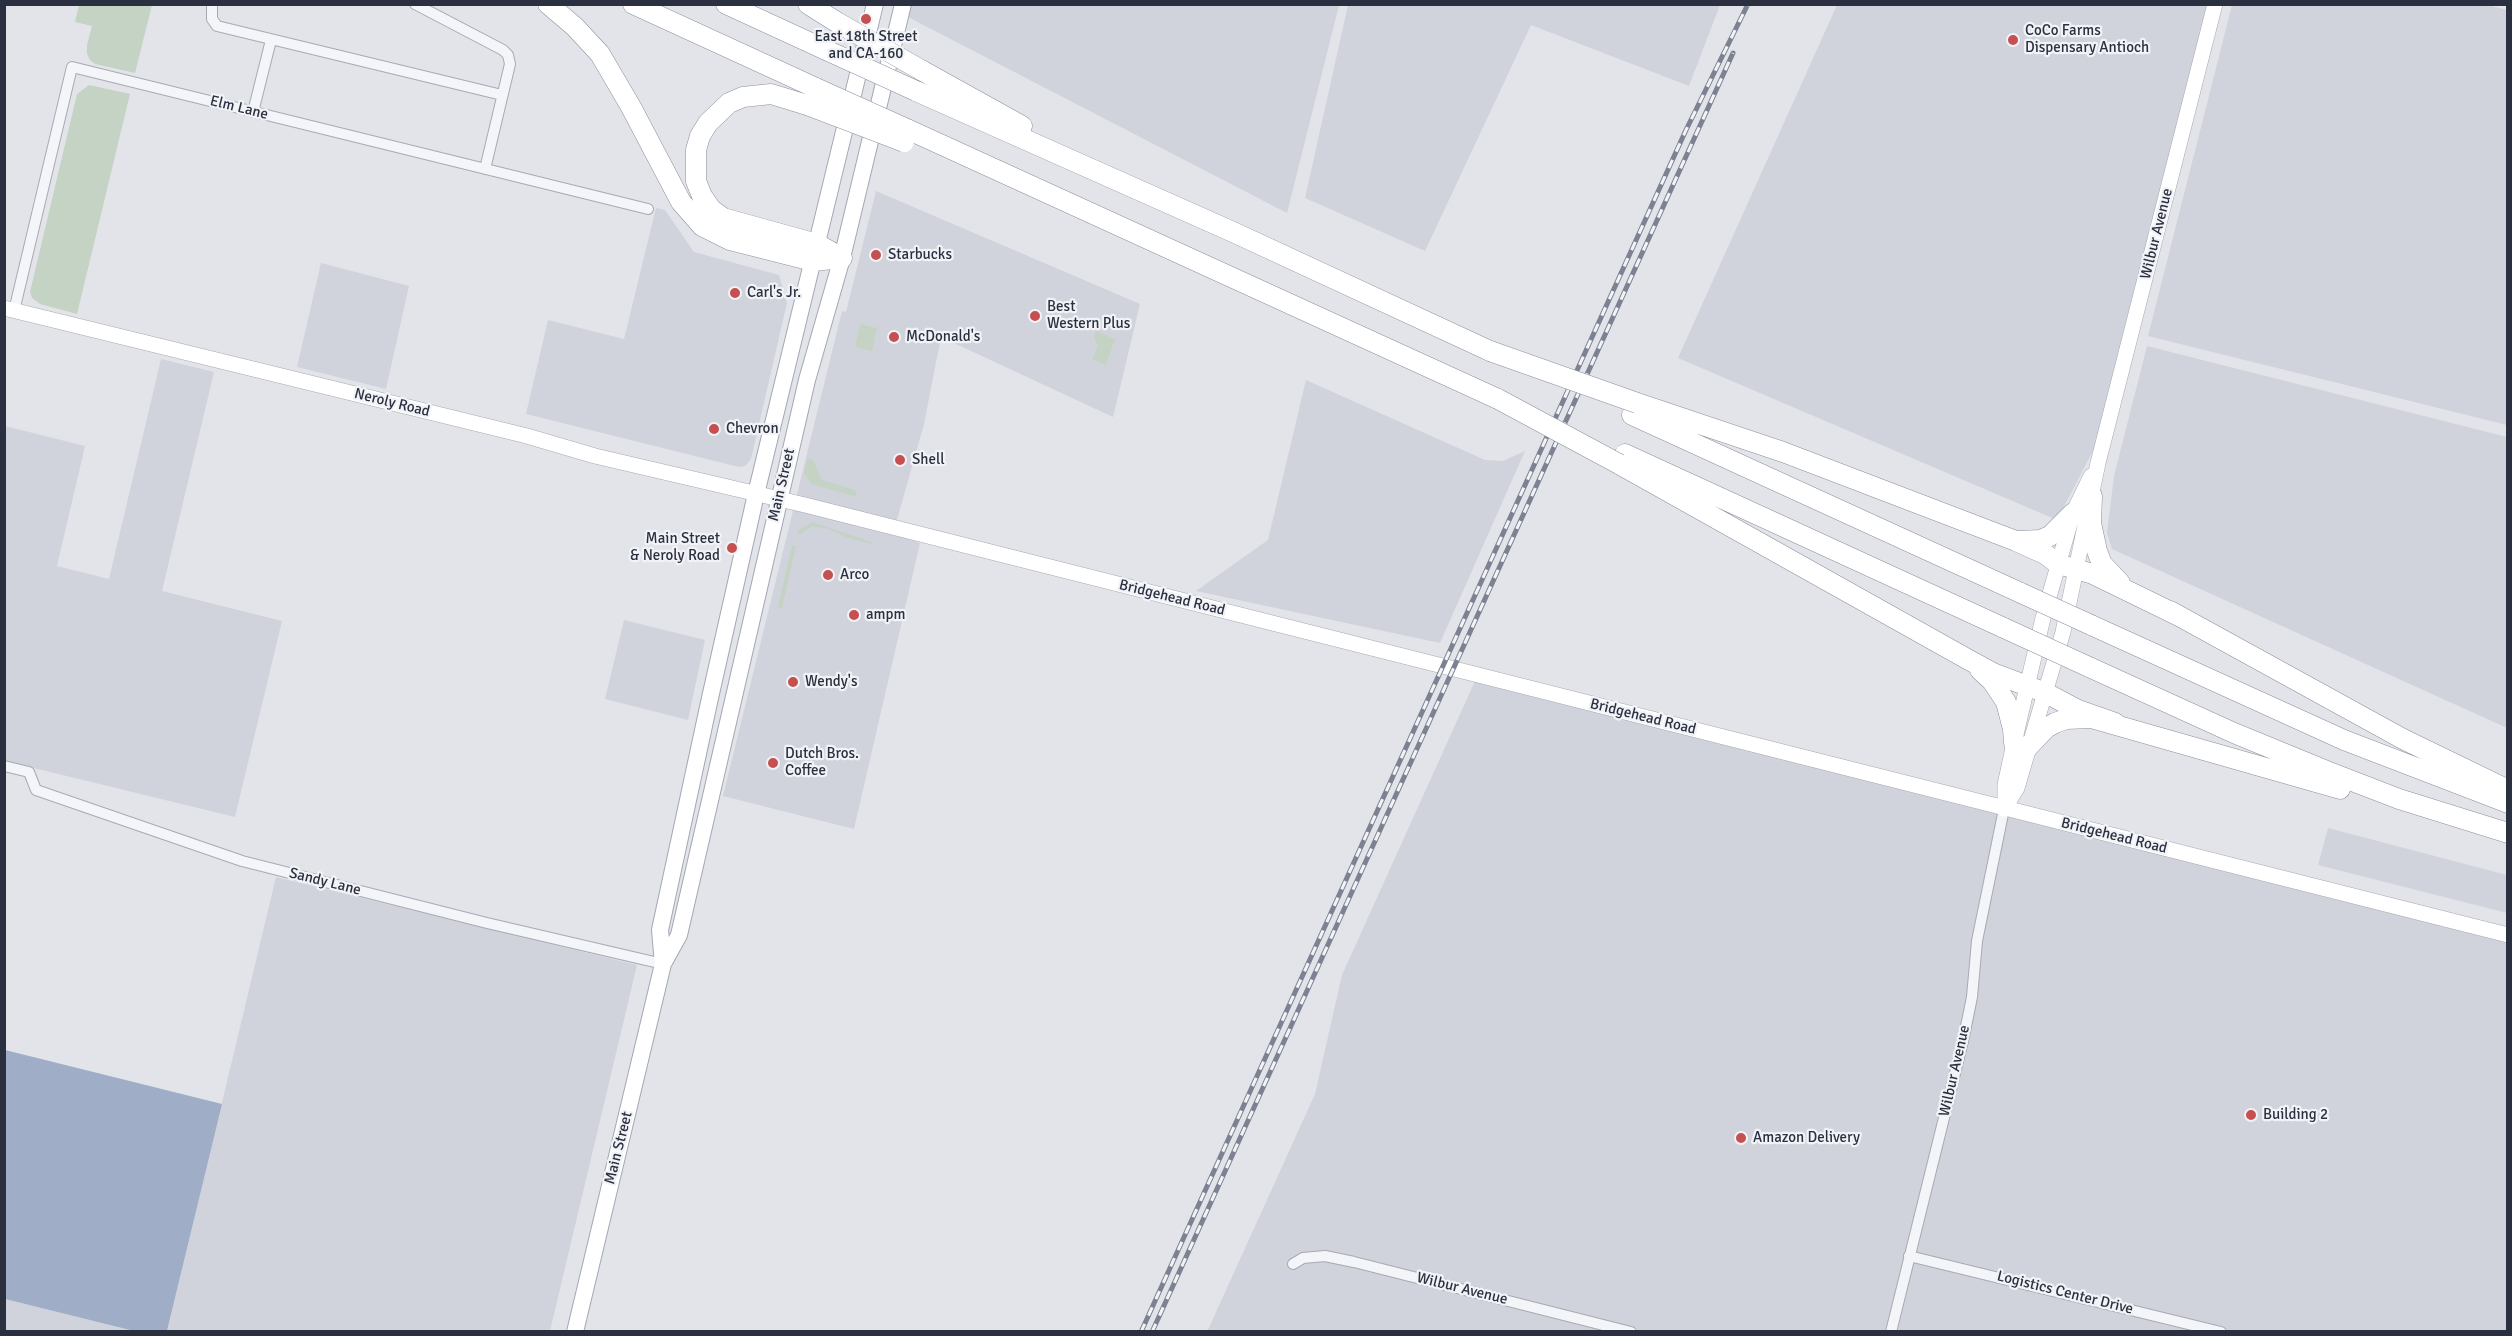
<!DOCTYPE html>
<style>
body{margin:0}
#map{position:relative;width:2512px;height:1336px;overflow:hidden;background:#e2e4e9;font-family:Signika,sans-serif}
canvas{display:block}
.frame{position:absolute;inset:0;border:6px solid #2b3040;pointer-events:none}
</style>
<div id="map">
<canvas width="2512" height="1336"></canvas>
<div class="frame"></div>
</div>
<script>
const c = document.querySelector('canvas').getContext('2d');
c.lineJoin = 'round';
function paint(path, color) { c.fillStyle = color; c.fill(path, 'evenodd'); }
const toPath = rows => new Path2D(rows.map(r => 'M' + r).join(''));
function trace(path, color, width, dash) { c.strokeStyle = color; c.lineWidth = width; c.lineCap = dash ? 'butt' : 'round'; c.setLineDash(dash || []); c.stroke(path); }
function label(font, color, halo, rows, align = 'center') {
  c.font = font + ' Signika,sans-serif'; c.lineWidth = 4.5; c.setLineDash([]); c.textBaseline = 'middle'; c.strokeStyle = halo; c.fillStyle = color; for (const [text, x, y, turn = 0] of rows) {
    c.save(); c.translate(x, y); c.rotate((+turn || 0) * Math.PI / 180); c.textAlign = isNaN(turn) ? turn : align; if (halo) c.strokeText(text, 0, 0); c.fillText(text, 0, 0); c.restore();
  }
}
const built = toPath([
 [908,4,1339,5,1287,213,906,16],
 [2484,4,2507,10,2507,425,2148,336,2232,5],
 [1348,5,1348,4,1720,5,1689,86,1531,25,1425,251,1305,198],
 [1837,5,2208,5,2095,447,2057,520,1678,358],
 [876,191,1140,304,1113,417,941,337,924,424,893,534,920,543,854,829,723,796,842,311,846,312],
 [656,208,665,210,694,252,779,275,787,303,751,459,745,466,739,467,526,414,548,320,624,339],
 [321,263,409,286,386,389,297,367],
 [2147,346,2507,437,2507,728,2112,549,2107,533,2114,476],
 [161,359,214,372,162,591,282,621,235,817,5,761,5,426,85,446,57,566,109,579],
 [1306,380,1485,460,1503,461,1525,451,1440,643,1196,591,1268,540],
 [624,620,705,640,688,720,605,699],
 [1475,681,2507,942,2507,1331,1207,1332,1315,1094,1342,975],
 [2328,828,2507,875,2507,913,2318,865],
 [276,877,637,965,550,1331,167,1332],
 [5,1299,134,1331,5,1331]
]);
const green = toPath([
 [79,5,152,5,135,73,95,64,90,60,87,54,87,45,92,26,75,22],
 [89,85,130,94,77,314,40,304,32,298,30,292,77,94],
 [860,324,877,328,872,351,855,347],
 [1096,331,1115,339,1106,365,1092,359,1098,346,1094,337],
 [808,458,813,460,822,480,855,490,857,497,811,484,804,473],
 [812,522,872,542,872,544,848,538,829,529,812,526,799,535,797,531],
 [792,545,796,546,782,608,778,607]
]);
const water = toPath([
 [5,1050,222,1104,167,1331,134,1331,5,1299]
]);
const street = toPath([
 [212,4,212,19,217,26,502,95],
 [415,4,503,50,508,55,510,64,485,169],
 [253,112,271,40],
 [14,311,72,67,648,209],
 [4,766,29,772,36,790,242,861,487,923,663,964],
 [1909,1256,2221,1332],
 [1293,1264,1303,1258,1325,1256,1354,1262,1631,1332],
 [1891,1332,1963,1041,1972,997,1977,941,2004,809]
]);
const secondary = toPath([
 [4,308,527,436,595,456,805,505,2508,935],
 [2005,806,2005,785,2014,743,2043,618,2073,513,2091,476],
 [2004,809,2017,788,2063,632,2098,463,2215,4]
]);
const primary = toPath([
 [663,964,660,930,710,698,756,494,875,4],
 [575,1332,663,964,679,935,807,380,842,258,903,4]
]);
const highway = toPath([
 [548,4,575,27,600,54,631,107,681,202,702,226,730,240,813,261,842,258],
 [633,4,816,88],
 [726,4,826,50],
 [808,4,835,21],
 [921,70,1022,126],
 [916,91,1233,232,1490,351],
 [807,105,771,94,743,97,729,103,708,123,700,136,696,150,696,181,702,196,711,209,723,218,817,244,842,258],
 [907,129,1498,399],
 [1637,403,1783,452,2016,541,2045,554,2058,564,2093,574,2179,616],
 [1632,415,2021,593],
 [1625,454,2004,628],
 [1619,464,1969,660,1993,673,2046,693,2078,710,2115,723],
 [2092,496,2091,523,2097,551,2102,564,2120,583],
 [2019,541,2040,540,2050,536,2073,513],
 [2170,611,2403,739,2508,790],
 [2091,625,2344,740,2508,803],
 [2089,667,2234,733,2329,772,2399,799,2508,833],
 [1980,670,1992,681,2006,702,2013,729,2014,743],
 [2028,747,2046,728,2055,723,2066,719,2091,718,2340,789]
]);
const rail = toPath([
 [1141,1332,1686,130,1748,4],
 [1152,1332,1733,53]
]);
const highwayBridge = toPath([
 [835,21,921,70],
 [826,50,916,91],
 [816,88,907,129],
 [807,105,904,142],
 [1490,351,1637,403],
 [1498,399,1619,464],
 [2021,593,2091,625],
 [2004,628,2089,667]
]);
const markers = [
 [866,19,6,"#c64f51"],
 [2013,40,6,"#c64f51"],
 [876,255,6,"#c64f51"],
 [735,293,6,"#c64f51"],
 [1035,316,6,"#c64f51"],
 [894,337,6,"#c64f51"],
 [714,429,6,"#c64f51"],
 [900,460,6,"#c64f51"],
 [732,548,6,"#c64f51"],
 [828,575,6,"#c64f51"],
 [854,615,6,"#c64f51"],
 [793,682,6,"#c64f51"],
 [773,763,6,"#c64f51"],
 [2251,1115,6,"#c64f51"],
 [1741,1138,6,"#c64f51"]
];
const poiNames = [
 ["CoCo Farms",2025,31],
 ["Dispensary Antioch",2025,48],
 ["East 18th Street",866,37,"center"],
 ["and CA-160",866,54,"center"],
 ["Starbucks",888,255],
 ["Carl's Jr.",747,293],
 ["Best",1047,307],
 ["Western Plus",1047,324],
 ["McDonald's",906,337],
 ["Chevron",726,429],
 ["Shell",912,460],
 ["Main Street",720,539,"right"],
 ["& Neroly Road",720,556,"right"],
 ["Arco",840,575],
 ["ampm",866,615],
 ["Wendy's",805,682],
 ["Dutch Bros.",785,754],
 ["Coffee",785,771],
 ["Building 2",2263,1115],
 ["Amazon Delivery",1753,1138]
];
const streetNames = [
 ["Elm Lane",239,108,14],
 ["Wilbur Avenue",2157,234,-76],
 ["Neroly Road",392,403,14],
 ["Main Street",782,485,-77],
 ["Bridgehead Road",1172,598,14],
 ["Bridgehead Road",1643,717,14],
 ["Bridgehead Road",2114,836,14],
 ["Sandy Lane",325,882,14],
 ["Wilbur Avenue",1955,1071,-77],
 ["Main Street",619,1148,-76],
 ["Wilbur Avenue",1462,1289,14],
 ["Logistics Center Drive",2065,1293,14]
];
paint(built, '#d0d3db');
paint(green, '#c5d3c4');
paint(water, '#9fadc7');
trace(street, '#a7aab3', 12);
trace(secondary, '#a7aab3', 16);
trace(primary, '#a2a7b4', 18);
trace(highway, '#8a909f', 21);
trace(street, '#f4f5f8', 10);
trace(secondary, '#fff', 15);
trace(primary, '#fff', 16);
trace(highway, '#fff', 20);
trace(rail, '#7c8292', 5);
trace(rail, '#f1f3f7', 3, [9]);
trace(highwayBridge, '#8a909f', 21, []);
trace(highwayBridge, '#fff', 20);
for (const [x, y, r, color] of markers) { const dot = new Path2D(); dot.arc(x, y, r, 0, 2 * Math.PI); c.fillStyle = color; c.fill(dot); trace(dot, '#f1f3f7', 2); }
label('15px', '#2b3040', '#f1f3f7', poiNames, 'left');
label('15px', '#2b3040', '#f1f3f7', streetNames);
</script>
